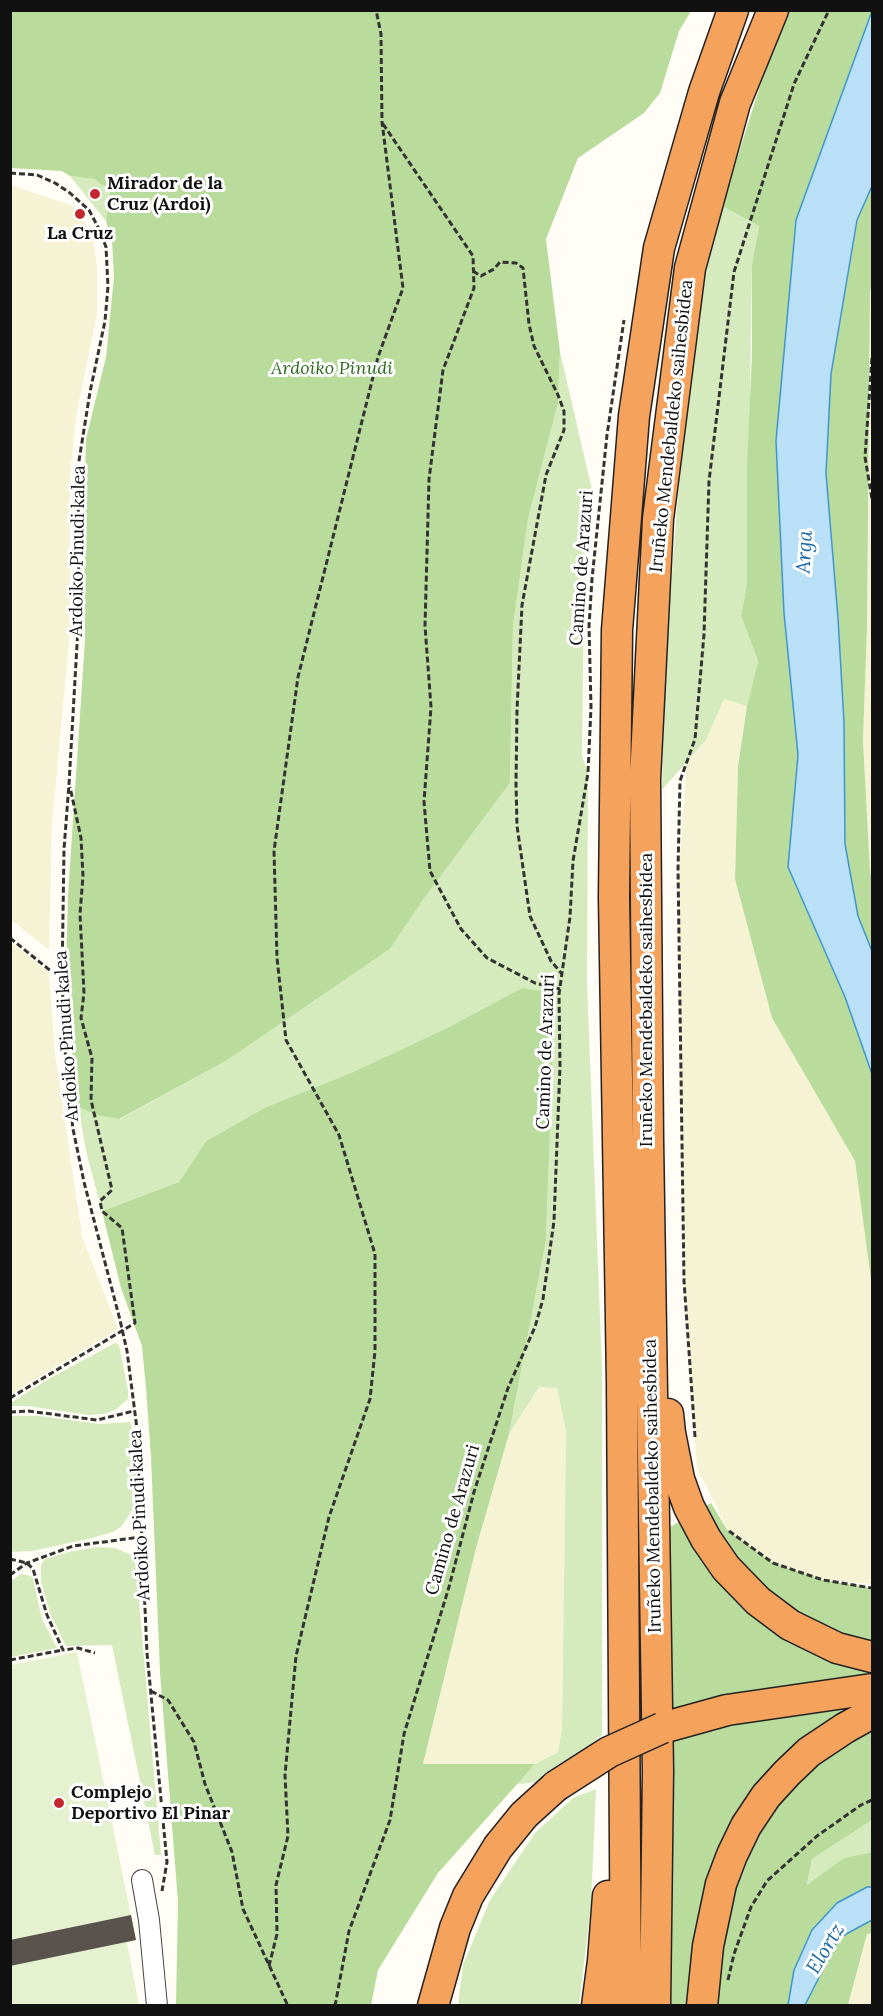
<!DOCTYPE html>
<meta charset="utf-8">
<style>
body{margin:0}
#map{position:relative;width:883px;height:2016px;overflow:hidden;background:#fffdf5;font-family:Lora,serif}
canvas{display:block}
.frame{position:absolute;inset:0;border:12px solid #111;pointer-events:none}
</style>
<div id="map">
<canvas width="883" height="2016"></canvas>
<div class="frame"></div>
</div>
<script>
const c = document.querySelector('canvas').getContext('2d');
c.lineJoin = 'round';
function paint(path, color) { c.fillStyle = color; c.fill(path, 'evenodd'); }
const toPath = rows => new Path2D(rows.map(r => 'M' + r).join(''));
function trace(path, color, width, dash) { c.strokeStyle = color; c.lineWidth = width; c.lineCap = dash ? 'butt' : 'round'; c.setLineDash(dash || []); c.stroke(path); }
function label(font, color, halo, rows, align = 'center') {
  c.font = font + ' Lora,serif'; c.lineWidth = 6; c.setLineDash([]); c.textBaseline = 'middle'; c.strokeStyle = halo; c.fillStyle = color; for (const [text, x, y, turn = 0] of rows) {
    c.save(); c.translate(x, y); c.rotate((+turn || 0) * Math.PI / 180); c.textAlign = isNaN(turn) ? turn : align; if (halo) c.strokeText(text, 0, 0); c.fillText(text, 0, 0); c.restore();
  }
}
const farmland = toPath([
 [10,185,71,205,92,232,97,266,97,315,77,411,70,474,70,632,52,823,49,950,10,919],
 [872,283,872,880,870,872,863,740,867,627,870,292],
 [724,699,747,706,738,766,735,879,772,1018,855,1161,872,1287,872,1584,823,1580,773,1563,728,1530,697,1468,684,1289,678,880,687,763,706,740],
 [11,942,49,973,55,1054,82,1236,118,1329,11,1394],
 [539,1387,557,1388,566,1431,562,1728,558,1752,535,1764,423,1764,476,1548,509,1434],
 [872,1933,872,2005,848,2006,867,1934]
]);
const green = toPath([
 [70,176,94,179,110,189,106,221],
 [722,206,759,226,752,264,747,584,741,616,758,661,747,706,724,699,706,740,662,790,664,706,669,613,684,416,706,268],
 [560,352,594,498,584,587,582,756,588,773,587,983,602,1369,602,1735,542,1782,517,1784,535,1764,558,1752,562,1728,566,1431,557,1388,539,1387,509,1434,546,1240,555,994,522,988,445,1029,351,1073,266,1107,206,1141,179,1182,102,1211,87,1155,78,1107,96,1115,120,1119,226,1061,390,949,425,897,510,783,513,626,528,519,558,403],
 [115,1343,119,1345,128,1390,128,1399,115,1410,104,1414,89,1415,27,1406,11,1406,11,1403,45,1381],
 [11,1416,39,1416,100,1424,130,1422,132,1428,136,1460,136,1504,122,1526,113,1532,88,1539,32,1551,11,1552],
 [97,1547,115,1548,131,1555,136,1566,161,1855,155,1855,112,1645,66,1646,50,1613,41,1581,41,1565,45,1559,69,1552],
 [21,1574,31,1576,33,1579,42,1619,57,1648,11,1657,11,1581],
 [596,1789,591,1905,579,2005,458,2005,463,1965,490,1900,535,1833,573,1798],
 [872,1820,872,1852,844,1858,807,1886,812,1859]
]);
const forest = toPath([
 [11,10,691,11,679,31,660,93,644,113,578,158,546,239,560,352,558,403,528,519,513,626,510,783,425,897,390,949,226,1061,119,1119,96,1115,78,1107,71,1048,66,969,68,895,85,640,84,522,86,439,106,357,114,277,112,240,106,221,110,190,94,179,70,176,62,171,11,168],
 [785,11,872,11,796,220,776,441,784,613,798,755,788,867,845,997,872,1074,872,1287,855,1161,772,1018,735,879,738,766,747,706,758,661,741,616,747,584,747,465,752,352,752,264,759,226,722,206,778,29],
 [872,186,872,283,870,292,867,627,863,740,870,872,872,880,872,951,858,916,845,844,844,722,838,618,826,474,831,374,857,220],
 [522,988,555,993,546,1240,509,1434,476,1548,423,1764,535,1764,438,1873,378,1970,371,2005,176,2005,178,1902,160,1672,151,1457,146,1388,142,1346,121,1288,102,1211,179,1182,206,1141,266,1107,351,1073,445,1029],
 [711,1503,728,1531,773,1563,823,1580,872,1588,872,1820,812,1859,807,1885,844,1858,872,1852,872,1933,867,1934,848,2005,724,2006,724,2003,723,2005,669,2006,673,1757,667,1659,670,1527]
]);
const pitch = toPath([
 [77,1652,136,1940,127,1943,139,2005,11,2005,11,1665]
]);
const water = toPath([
 [872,11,872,186,857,220,831,374,826,473,838,618,844,722,845,844,858,916,872,951,872,1074,845,997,788,867,798,755,784,613,776,441,796,220,872,11],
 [867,1887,872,1887,872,1920,839,1938,805,2005,788,2005,794,1970,812,1930,837,1903,867,1887]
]);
const building = toPath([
 [131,1915,136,1940,10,1966,10,1940]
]);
const path = toPath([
 [383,124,473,256,474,288,443,370,429,479,425,626,431,707,424,802,430,871,461,929,487,958,535,983,560,989],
 [10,173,37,175,55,183,70,193,89,210,99,229,106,247,108,286,105,321,90,392,78,467,79,610,69,784,64,849,62,980,66,1068,73,1129,84,1182,120,1320,127,1351,137,1429,147,1653,167,1862,162,1891],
 [473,271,481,276,494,269,500,262,516,263,523,268,529,324,534,346,558,395,564,411,564,430,546,475,522,605,517,710,516,784,517,826,530,916,551,961,562,974],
 [872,358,865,457,872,499],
 [10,938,62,980],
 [10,1398,135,1323,122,1228,102,1211,100,1201,112,1190,91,1100,92,1058,81,1018,84,993,80,914,83,876,81,838,70,787],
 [10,1412,28,1411,97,1420,134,1411],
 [695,1437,684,1281,678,869,680,781,695,739,704,634,709,481,734,272,794,84,829,10],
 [729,1531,773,1563,823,1580,872,1588],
 [10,1559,27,1563,33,1569,47,1615,63,1650,78,1648,95,1653],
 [10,1575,27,1563,73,1546,141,1537],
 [10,1660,63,1650],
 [151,1691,168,1700,194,1742,205,1784,232,1852,243,1909,288,2006],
 [269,1966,277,1934,276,1885,288,1836,285,1775,296,1656,329,1517,370,1399,375,1351,375,1254,339,1135,286,1040,277,958,274,851,298,677,378,357,403,288,382,122,381,34,376,10],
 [728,1980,734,1954,751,1907,767,1881,817,1836,861,1805,872,1800],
 [335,2006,349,1931,390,1820,404,1734,449,1587,474,1492,508,1388,535,1327,543,1299,554,1221,560,1066,559,994,570,917,573,861,588,773,591,707,589,626,592,579,607,435,624,320]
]);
const minor = toPath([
 [142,1880,149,1920,157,2006]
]);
const highway = toPath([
 [668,1414,670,1433,679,1479,689,1507,706,1539,726,1568,758,1601,790,1625,837,1648,872,1657],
 [662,1728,727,1710,872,1689],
 [433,2006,455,1928,468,1896,498,1847,524,1815,556,1786],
 [597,2006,603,1961,608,1896],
 [626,2006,622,1382,614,897,617,630,634,416,659,248,704,92,733,10],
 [655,2006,658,1771,648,1140,645,779,658,519,690,268,735,103,773,10],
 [702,2006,708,1946,721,1884,732,1855,746,1826,766,1796,787,1773,809,1752,845,1728,872,1713]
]);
const highwayBridge = toPath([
 [556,1786,609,1752,662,1728]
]);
const markers = [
 [95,194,6,"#c4262e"],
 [80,214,6,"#c4262e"],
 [59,1803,6,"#c4262e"]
];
const poiNames = [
 ["Mirador de la",107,184],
 ["Cruz (Ardoi)",107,205],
 ["La Cruz",80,234,"center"],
 ["Complejo",71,1793],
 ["Deportivo El Pinar",71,1814]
];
const parkNames = [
 ["Ardoiko Pinudi",332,369]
];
const streetNames = [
 ["Iruñeko Mendebaldeko saihesbidea",672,426,-84],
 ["Ardoiko Pinudi kalea",78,551,-89],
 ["Camino de Arazuri",582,568,-86],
 ["Iruñeko Mendebaldeko saihesbidea",647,1000,-90],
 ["Ardoiko Pinudi kalea",67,1036,-94],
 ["Camino de Arazuri",546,1052,-88],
 ["Iruñeko Mendebaldeko saihesbidea",653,1486,-91],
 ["Ardoiko Pinudi kalea",140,1515,-93],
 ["Camino de Arazuri",453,1520,-74]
];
const waterNames = [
 ["Arga",805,552,-87],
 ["Elortz",826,1949,-59]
];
paint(farmland, '#f6f3d4');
paint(green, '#d5ebbd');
paint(forest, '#b9dc9c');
paint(pitch, '#e6f2cf');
paint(water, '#b9e0f7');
trace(water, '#3f96cf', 1.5);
paint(building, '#5a524d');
trace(minor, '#444', 22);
trace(highway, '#222', 33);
trace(path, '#333', 3, [6, 3]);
trace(minor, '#fff', 20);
trace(highway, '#f5a25d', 30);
trace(highwayBridge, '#222', 33, []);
trace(highwayBridge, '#f5a25d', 30);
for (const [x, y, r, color] of markers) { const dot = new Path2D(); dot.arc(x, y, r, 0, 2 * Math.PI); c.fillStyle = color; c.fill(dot); trace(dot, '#fff', 2); }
label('bold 18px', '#111', '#fff', poiNames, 'left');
label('italic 18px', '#2f6b1f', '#fff', parkNames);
label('18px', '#111', '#fff', streetNames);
label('italic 20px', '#1768a6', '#fff', waterNames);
</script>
